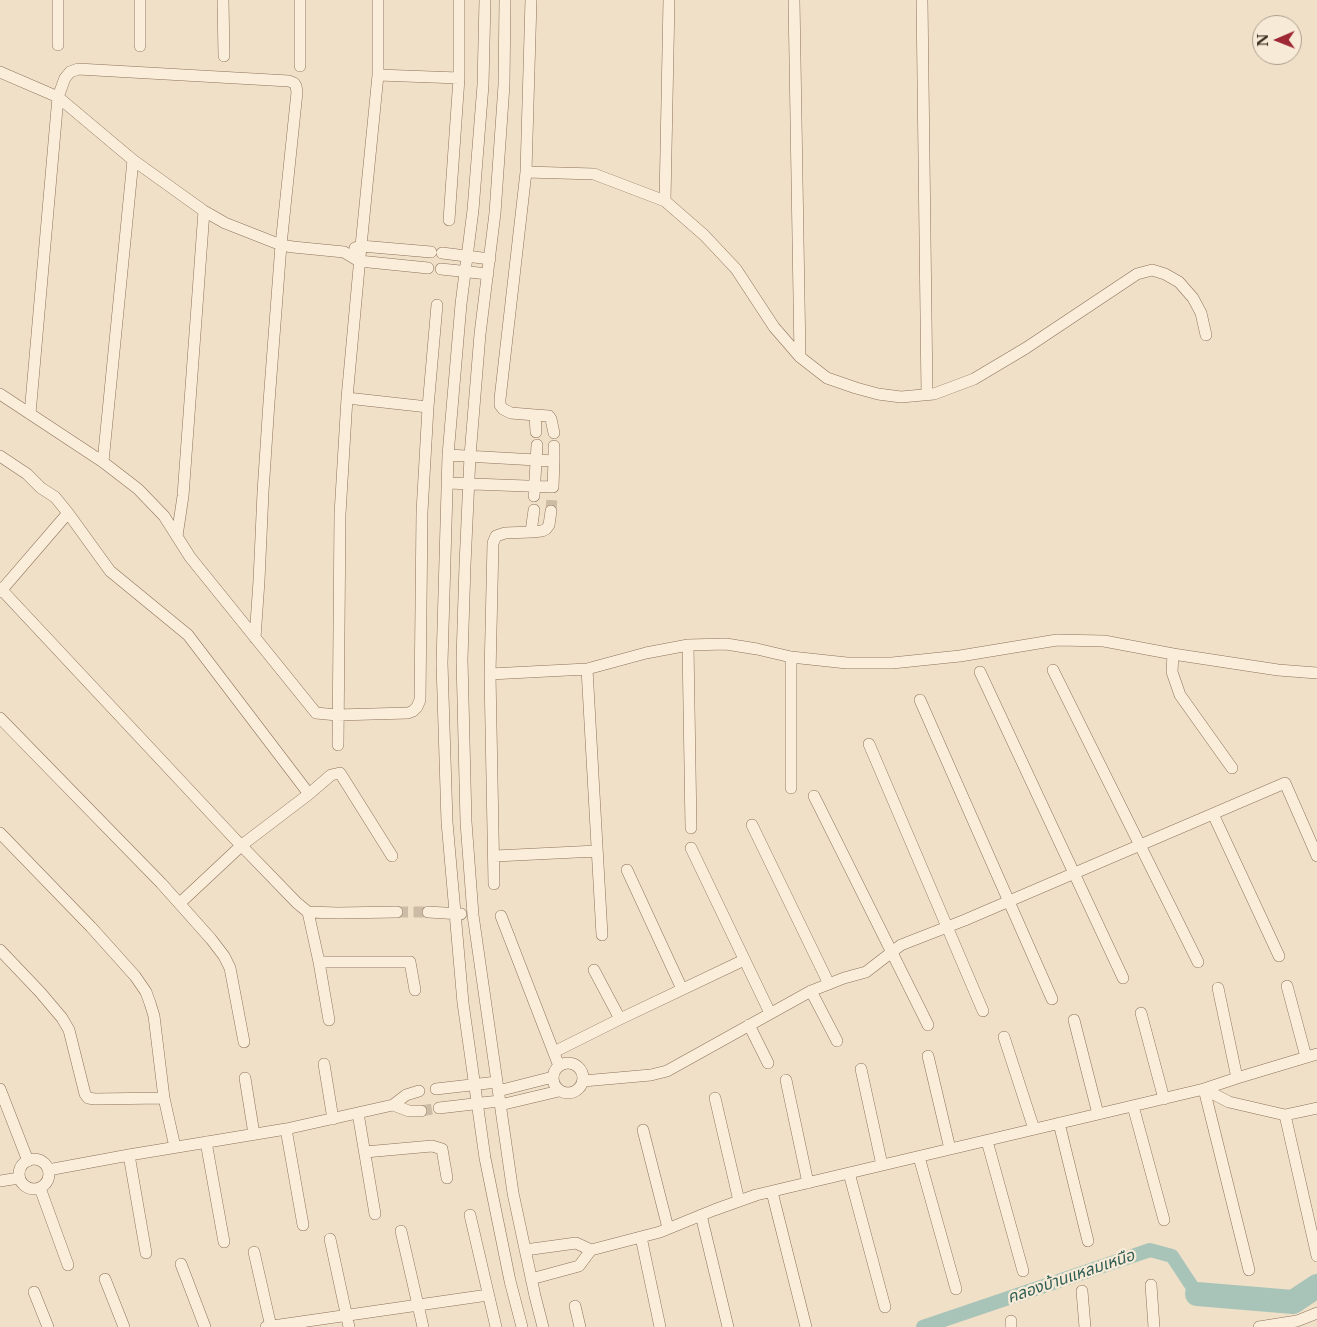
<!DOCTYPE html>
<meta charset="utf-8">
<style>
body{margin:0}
#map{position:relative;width:1317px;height:1327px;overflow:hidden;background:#f0e0c7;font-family:"Libre Baskerville",serif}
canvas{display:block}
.north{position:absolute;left:1252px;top:15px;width:50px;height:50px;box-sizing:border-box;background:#f7ebd7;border:1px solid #ad9e8d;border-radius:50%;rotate:269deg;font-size:14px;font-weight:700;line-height:20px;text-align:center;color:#3d2b1f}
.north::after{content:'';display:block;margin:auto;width:18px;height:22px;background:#9e2935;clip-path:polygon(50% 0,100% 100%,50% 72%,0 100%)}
</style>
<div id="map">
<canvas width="1317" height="1327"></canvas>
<div class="north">N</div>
</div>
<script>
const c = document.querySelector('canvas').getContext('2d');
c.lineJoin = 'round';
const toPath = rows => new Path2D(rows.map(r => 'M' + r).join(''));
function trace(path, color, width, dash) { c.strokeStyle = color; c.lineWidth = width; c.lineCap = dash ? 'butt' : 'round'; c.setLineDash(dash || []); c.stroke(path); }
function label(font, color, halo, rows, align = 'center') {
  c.font = font + ' "Libre Baskerville","Noto Sans Thai",serif'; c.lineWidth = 4.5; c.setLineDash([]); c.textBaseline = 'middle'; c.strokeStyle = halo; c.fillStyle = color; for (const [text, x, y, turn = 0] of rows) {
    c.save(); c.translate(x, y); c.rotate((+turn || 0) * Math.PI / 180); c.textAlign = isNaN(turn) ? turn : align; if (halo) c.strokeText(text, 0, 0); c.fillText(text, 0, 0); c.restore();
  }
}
const canal = toPath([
 [923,1327,1150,1250,1172,1256,1197,1294]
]);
const river = toPath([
 [1197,1294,1293,1302,1317,1286]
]);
const streetTunnel = toPath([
 [551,511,552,497],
 [397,912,428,912],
 [421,1111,439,1108]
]);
const street = toPath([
 [223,0,224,56],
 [485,0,483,85,473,210,461,304,448,455,442,663,447,822,463,1003,485,1158,510,1281,522,1327],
 [505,0,504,85,495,213,480,334,470,456,465,565,462,659,466,822,473,915,513,1193,535,1296,543,1327],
 [531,0,526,172,500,399,500,405,503,409,511,413,535,415],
 [794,0,800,357],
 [922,0,927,394],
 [58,45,58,0],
 [140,46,140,0],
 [300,66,300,0],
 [0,72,58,97,133,160,204,211,225,223,281,245,293,247,344,252,359,261,428,268],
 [378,75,459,78],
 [526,172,594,174,665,201,669,0],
 [665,201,704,235,736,269,774,327,800,357,827,378,856,388,878,394,901,397,934,394,974,379,1026,348,1137,274,1152,270,1165,274,1179,282,1193,298,1201,313,1206,335],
 [449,220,459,78,459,0],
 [355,248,361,246,431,252],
 [442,253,490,259],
 [441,269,488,274],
 [0,394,103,462,138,489,164,516,190,557,316,713,337,715,408,713,413,711,417,707,420,700,422,512,428,407,437,305],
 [347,398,428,407],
 [30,414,58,97,65,78,70,72,78,69,289,81,294,83,296,86,297,92,281,245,269,402,263,492,259,581,255,638],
 [536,432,535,415,549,416,551,419,554,433],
 [554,446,554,461],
 [0,456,27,474,41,488,55,497,68,513,110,571,188,635,309,794],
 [103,462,133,160],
 [447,483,553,487,554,461,448,455],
 [534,496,537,445],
 [534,510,531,532,542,531,546,529,549,525,551,511],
 [531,532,505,533,496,536,493,543,490,674,587,669,646,653,688,645,726,644,757,649,791,657,847,663,892,663,960,656,1057,640,1104,641,1173,654,1278,670,1317,673],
 [177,536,183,496,204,211],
 [0,588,234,838,297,903,308,912,338,913,397,912],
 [0,592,68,513],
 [688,645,691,828],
 [1173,654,1172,672,1180,695,1232,768],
 [791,657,791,788],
 [587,669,602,935],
 [1053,670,1198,962],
 [980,672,1123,978],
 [490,674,494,884],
 [920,700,1052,999],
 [0,718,161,883,211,939,224,956,230,968,244,1042],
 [869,744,983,1011],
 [338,745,340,514,347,398,361,246,378,75,378,0],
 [814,796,928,1025],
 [1213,814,1279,956],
 [752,825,829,984],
 [0,833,91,927,135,976,146,992,150,1003,154,1016,164,1098,175,1147],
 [691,848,770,1013],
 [495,856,597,851],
 [627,870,682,989],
 [180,903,242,845,309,794,331,775,340,773,392,856],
 [308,912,319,962,329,1020],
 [428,912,461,914],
 [501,916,559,1066],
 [0,950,40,992,62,1018,69,1030,85,1094,88,1098,95,1099,164,1098],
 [319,962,410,962,415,990],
 [594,970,620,1019],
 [1287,986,1306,1057],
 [1218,988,1237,1078],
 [811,991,837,1041],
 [1141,1013,1164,1099],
 [1074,1020,1098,1114],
 [749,1025,768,1063],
 [1004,1037,1034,1129],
 [554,1052,620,1019,744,960],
 [928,1056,950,1149],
 '553 1078a15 15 0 1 1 30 0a15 15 0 1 1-30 0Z',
 [324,1064,333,1119],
 [861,1069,882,1165],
 [245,1078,254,1134],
 [786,1080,808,1183],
 [583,1081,651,1075,667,1071,811,991,844,978,866,972,901,945,965,920,1285,783,1317,856],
 [0,1089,28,1161],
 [436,1089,497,1082],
 [1204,1089,1249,1270],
 [1204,1089,1229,1102,1285,1115,1317,1108],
 [498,1091,553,1077],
 [715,1098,739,1201],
 [393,1105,409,1111,421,1111],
 [500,1105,559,1091],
 [1133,1106,1164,1220],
 [439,1108,499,1101],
 [358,1113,375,1214],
 [1285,1115,1317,1256],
 [1059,1123,1088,1241],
 [286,1129,303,1225],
 [643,1130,668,1228],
 [987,1141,1023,1271],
 [206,1142,224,1242],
 [365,1152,432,1146,442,1149,447,1178],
 [129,1155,146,1253],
 [919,1157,956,1289],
 '19 1174a15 15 0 1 1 30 0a15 15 0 1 1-30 0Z',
 [48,1170,129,1155,286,1129,393,1105,406,1095,419,1091],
 [849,1173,885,1307],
 [0,1181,19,1178],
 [40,1188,68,1265],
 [772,1192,806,1327],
 [470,1215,496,1327],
 [701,1215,728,1327],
 [401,1231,423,1327],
 [641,1237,660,1327],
 [330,1239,349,1327],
 [525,1250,576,1243,591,1250,579,1266,531,1279],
 [591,1250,660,1232,714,1210,756,1195,1204,1089,1237,1078,1317,1054],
 [254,1252,271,1327],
 [181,1264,205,1327],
 [105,1279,124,1327],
 [1151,1285,1154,1327],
 [1082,1291,1085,1327],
 [34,1292,48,1327],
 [575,1306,580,1327],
 [1011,1321,1011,1327],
 [266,1327,488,1295],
 [1259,1327,1297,1321,1317,1313]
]);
const waterNames = [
 ["คลองบ้านแหลมเหนือ",1071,1277,-19]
];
trace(canal, '#a8c4b9', 14);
trace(river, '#a8c4b9', 24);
trace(streetTunnel, '#ccbca5', 11, [11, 5.5]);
trace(street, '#8d715b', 12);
trace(street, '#faeedb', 11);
label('italic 16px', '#2e5d55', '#f7ebd7', waterNames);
</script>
